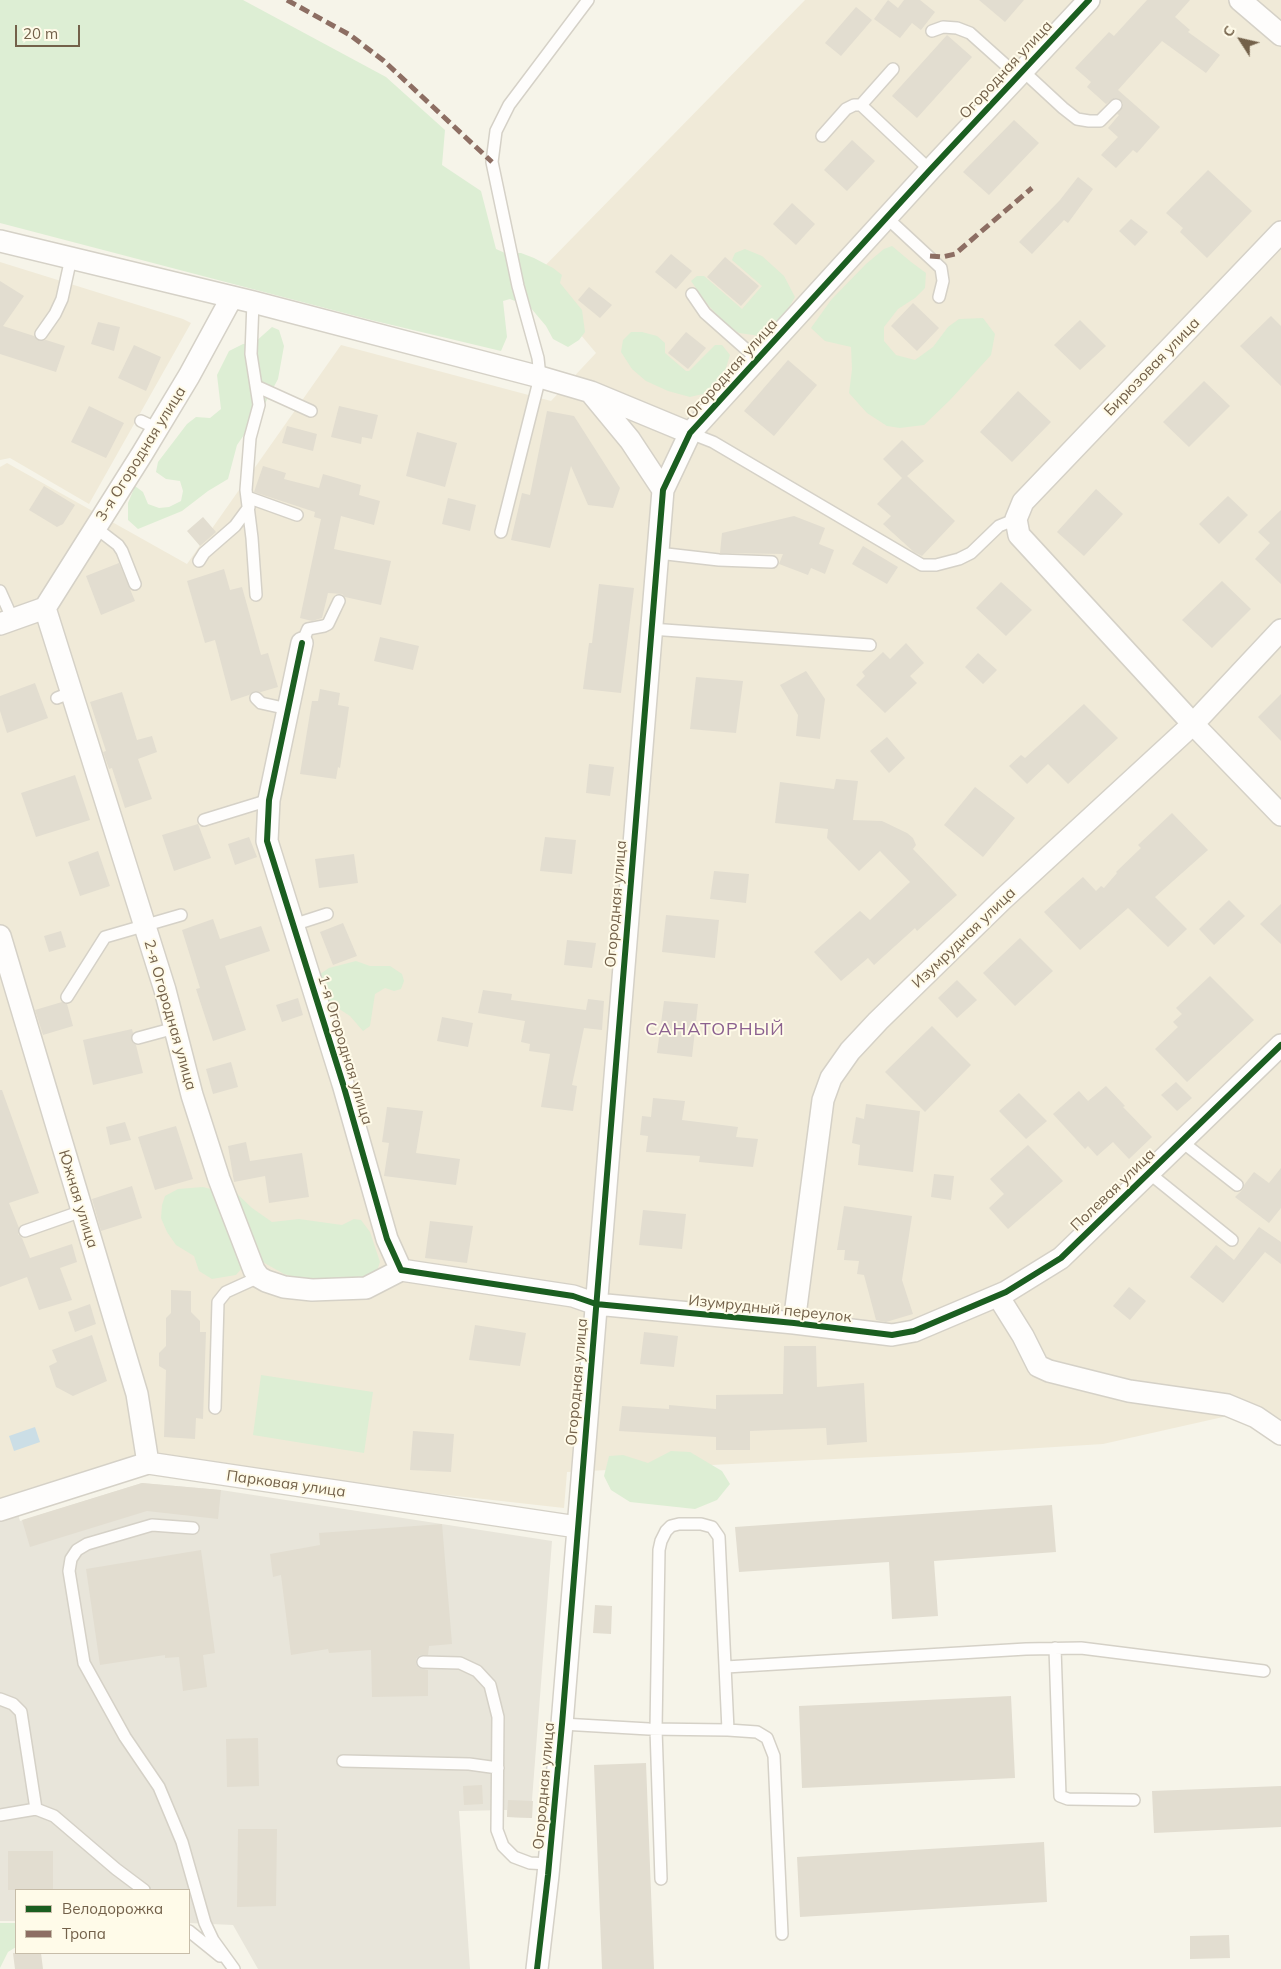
<!DOCTYPE html>
<meta charset="utf-8">
<style>
body{margin:0}
#map{position:relative;width:1281px;height:1969px;overflow:hidden;background:#f6f4e9;font-family:Mulish,sans-serif}
canvas{display:block}
.legend{position:absolute;left:15px;top:1889px;width:175px;height:65px;box-sizing:border-box;background:#fffbe9;border:1px solid #c7bda9;margin:0;padding:6px 9px;list-style:none;font-size:15px;color:#73614a}
.legend li{display:flex;align-items:center;gap:10px;height:25px}
.legend b{width:25px;border:1px solid #c7bda9}
.north{position:absolute;left:1216px;top:15px;width:50px;height:50px;-webkit-text-stroke:4px #fffbe9;paint-order:stroke;rotate:305deg;font-size:14px;font-weight:700;line-height:20px;text-align:center;color:#73614a}
.north::after{content:'';display:block;margin:auto;width:18px;height:22px;background:#73614a;clip-path:polygon(50% 0,100% 100%,50% 72%,0 100%)}
.scale{position:absolute;left:15px;top:25px;width:65px;height:22px;box-sizing:border-box;border:2px solid #73614a;border-top:0;padding-left:6px;font-size:15px;line-height:18px;white-space:nowrap;color:#73614a;-webkit-text-stroke:4px #fffbe9;paint-order:stroke}
</style>
<div id="map">
<canvas width="1281" height="1969"></canvas>
<ul class="legend">
<li><b style="height:6px;background:#1b5e20"></b>Велодорожка</li>
<li><b style="height:6px;background:#8d6e63"></b>Тропа</li>
</ul>
<div class="north">С</div>
<div class="scale">20 m</div>
</div>
<script>
const c = document.querySelector('canvas').getContext('2d');
c.lineJoin = 'round';
function paint(path, color) { c.fillStyle = color; c.fill(path, 'evenodd'); }
const toPath = rows => new Path2D(rows.map(r => 'M' + r).join(''));
function trace(path, color, width, dash) { c.strokeStyle = color; c.lineWidth = width; c.lineCap = dash ? 'butt' : 'round'; c.setLineDash(dash || []); c.stroke(path); }
function label(font, color, halo, rows, align = 'center') {
  c.font = font + ' Mulish,sans-serif'; c.lineWidth = 4; c.setLineDash([]); c.textBaseline = 'middle'; c.strokeStyle = halo; c.fillStyle = color; for (const [text, x, y, turn = 0] of rows) {
    c.save(); c.translate(x, y); c.rotate((+turn || 0) * Math.PI / 180); c.textAlign = isNaN(turn) ? turn : align; if (halo) c.strokeText(text, 0, 0); c.fillText(text, 0, 0); c.restore();
  }
}
const residential = toPath([
 [805,0,1281,0,1281,1420,1263,1408,1103,1444,958,1453,567,1472,564,1508,367,1486,136,1455,0,1498,0,467,7,463,187,564,341,345,551,401,596,353,533,278],
 [0,262,183,319,191,323,89,504,10,458,0,460]
]);
const industrial = toPath([
 [142,1483,221,1490,552,1541,532,1800,532,1818,507,1817,507,1810,459,1811,470,1969,258,1969,233,1925,189,1923,189,1890,16,1890,16,1921,0,1921,0,1520,18,1514,20,1521]
]);
const green = toPath([
 [0,0,243,0,386,77,445,130,442,165,481,191,496,249,505,253,521,253,534,258,553,268,562,275,560,283,582,310,585,332,579,340,568,347,553,339,546,326,530,307,510,299,503,301,507,337,501,351,371,320,0,223],
 [892,246,911,262,926,273,925,288,915,298,898,309,884,327,884,341,896,355,915,360,933,347,948,327,959,319,983,318,995,334,991,355,950,400,924,425,900,428,887,426,867,413,849,393,852,369,851,347,825,341,811,328,831,300,866,264,884,249],
 [745,249,762,256,784,276,795,297,781,321,760,336,739,333,727,325,708,305,691,281,697,276,704,276,742,309,762,286,732,260,735,253],
 [272,327,279,330,284,346,278,379,262,409,237,445,228,479,208,491,182,511,138,529,128,520,128,503,135,486,143,492,148,504,159,508,169,507,181,501,183,491,180,481,166,479,156,472,158,462,187,424,196,417,210,418,221,409,217,375,229,351,243,344,254,343],
 [631,332,642,332,657,336,665,343,665,353,686,371,689,371,715,345,722,345,730,355,725,371,716,384,703,394,690,397,668,391,646,381,632,369,621,352,623,340],
 [356,961,370,966,390,966,402,974,404,981,401,989,394,991,385,988,375,994,370,1026,363,1031,350,1016,330,1003,322,990,320,974,329,968],
 [203,1187,215,1190,233,1190,252,1208,272,1222,299,1219,342,1225,354,1219,361,1220,370,1232,380,1262,376,1274,358,1282,314,1282,284,1274,252,1256,236,1275,212,1279,199,1271,194,1256,176,1245,167,1232,161,1218,162,1205,165,1196,178,1189],
 [261,1375,373,1392,364,1453,253,1435],
 [671,1451,690,1452,722,1471,730,1484,717,1500,695,1509,630,1502,611,1490,604,1476,609,1456,623,1455,648,1463],
 [0,1923,16,1923,16,1947,8,1952,0,1968]
]);
const water = toPath([
 [35,1427,40,1442,14,1451,9,1436]
]);
const building = toPath([
 [888,0,898,8,904,0,920,0,935,12,921,30,912,23,900,38,874,19],
 [979,0,1024,0,1005,22],
 [1147,0,1190,0,1175,17,1190,30,1188,32,1220,55,1206,73,1162,41,1118,90,1160,127,1137,153,1133,150,1116,168,1101,155,1118,137,1108,128,1119,115,1117,114,1123,107,1123,103,1118,98,1115,98,1106,104,1087,87,1091,82,1075,68,1109,32,1114,36],
 [856,7,872,20,841,56,825,43],
 [947,35,972,57,917,118,892,96],
 [1014,120,1039,143,989,195,963,172],
 [852,140,875,161,847,191,824,170],
 [1208,170,1252,211,1207,258,1180,232,1183,228,1166,213],
 [1078,177,1093,189,1068,223,1064,220,1032,254,1019,242,1060,200],
 [792,203,815,224,796,245,773,224],
 [1131,219,1148,232,1135,246,1119,231],
 [671,254,692,271,676,289,655,272],
 [725,257,759,286,741,306,707,277],
 [0,281,24,296,3,326,34,336,40,341,46,340,65,346,56,372,0,354],
 [589,287,612,305,600,318,578,300],
 [913,303,939,328,917,351,891,326],
 [1271,316,1281,326,1281,386,1240,346],
 [1080,320,1106,346,1080,370,1054,345],
 [98,322,120,327,114,351,91,344],
 [686,332,706,348,688,369,668,353],
 [134,345,161,357,146,391,118,378],
 [788,360,817,385,774,436,744,411],
 [1204,381,1230,406,1189,447,1163,422],
 [1018,391,1051,422,1012,462,980,432],
 [89,406,124,423,106,458,71,442],
 [339,406,378,415,372,439,362,437,361,444,331,437],
 [547,411,574,416,620,488,613,508,588,505,571,466,550,548,511,540,522,493,530,495],
 [287,426,317,434,313,451,282,443],
 [417,432,457,443,445,487,406,476],
 [902,440,924,461,907,476,955,521,922,556,914,552,883,524,891,516,877,504,902,478,883,459],
 [263,466,286,473,284,479,319,488,323,474,361,485,359,495,380,501,374,525,341,516,334,549,391,561,381,605,345,597,342,594,328,593,322,618,312,621,300,618,321,519,314,517,315,512,254,492],
 [44,486,75,505,63,524,57,527,29,510],
 [1096,489,1123,514,1084,556,1057,532],
 [1228,496,1248,515,1219,544,1199,524],
 [448,498,476,505,470,531,442,524],
 [1281,510,1281,584,1255,559,1270,543,1258,532],
 [794,516,825,528,819,544,834,550,825,574,811,568,808,575,779,564,783,554,720,553,722,533],
 [203,517,216,532,200,546,187,531],
 [863,546,898,567,887,584,852,564],
 [119,563,135,601,101,615,86,576],
 [224,569,230,590,242,587,261,655,268,653,278,687,261,692,254,691,249,695,231,701,215,640,205,643,187,581],
 [1222,581,1251,609,1212,648,1182,620],
 [1001,582,1032,610,1006,636,976,608],
 [599,584,634,588,621,693,583,689,589,643,592,643],
 [380,637,419,646,413,670,374,661],
 [906,643,924,663,910,676,917,683,885,713,856,685,865,676,862,672,883,652,890,659],
 [978,653,997,670,983,684,965,667],
 [806,671,825,699,820,739,796,736,798,715,780,685],
 [696,677,743,681,736,733,690,729],
 [35,683,48,718,7,733,0,711,0,696],
 [320,689,340,693,338,705,349,707,340,768,338,767,336,779,300,774,312,701,318,701],
 [122,692,137,740,152,736,157,752,138,759,152,799,125,808,112,768,109,769,103,752,106,751,90,702],
 [1281,694,1281,741,1258,717],
 [1084,704,1118,738,1068,784,1048,764,1027,784,1009,766,1021,755,1025,758],
 [887,737,905,758,889,773,870,751],
 [589,764,614,767,610,796,586,793],
 [75,775,90,820,36,837,21,793],
 [836,779,858,781,853,820,882,821,907,833,913,838,916,845,913,849,957,895,917,931,915,928,874,965,868,958,841,981,814,952,860,911,870,920,910,882,880,851,859,871,827,838,828,829,775,823,780,782,834,789],
 [975,787,1015,818,983,857,944,825],
 [1172,813,1208,850,1155,897,1187,929,1168,947,1128,908,1080,950,1044,912,1083,877,1096,891,1101,886,1104,888,1117,873,1116,872,1141,848,1138,845],
 [198,824,211,858,174,871,162,835],
 [249,837,257,857,235,865,228,844],
 [545,837,576,840,572,874,540,871],
 [98,851,110,886,80,896,68,862],
 [354,854,358,883,319,888,315,859],
 [714,871,749,874,746,903,710,899],
 [1229,900,1245,916,1214,945,1199,929],
 [1281,904,1281,944,1260,924],
 [666,915,719,920,715,958,662,952],
 [213,919,220,939,261,926,270,951,225,966,246,1030,213,1041,196,989,200,988,182,930],
 [343,923,357,956,333,965,320,932],
 [61,931,66,947,49,952,44,936],
 [1020,938,1053,971,1015,1006,983,973],
 [567,940,596,943,592,968,564,965],
 [1210,976,1254,1020,1187,1082,1155,1049,1178,1027,1173,1022,1182,1014,1176,1008],
 [957,980,977,1000,957,1018,938,998],
 [483,990,512,994,511,1000,586,1010,588,999,604,1001,602,1030,584,1028,572,1085,577,1086,573,1111,541,1107,550,1054,529,1051,530,1044,521,1042,525,1021,478,1013],
 [298,998,303,1015,282,1022,276,1005],
 [664,1001,698,1004,692,1057,657,1053],
 [62,1002,67,1004,73,1026,43,1035,35,1010],
 [442,1017,473,1023,468,1047,437,1041],
 [932,1026,971,1065,925,1112,885,1072],
 [132,1029,133,1033,131,1039,136,1045,143,1073,93,1085,83,1040],
 [231,1062,238,1087,213,1094,206,1069],
 [1176,1082,1192,1098,1177,1111,1161,1095],
 [1106,1086,1125,1106,1123,1107,1152,1137,1129,1159,1113,1142,1097,1156,1088,1146,1085,1149,1053,1114,1079,1091,1088,1101],
 [0,1090,2,1090,39,1193,9,1203,19,1228,18,1234,22,1238,30,1258,72,1244,77,1262,60,1268,72,1300,39,1310,27,1277,0,1287],
 [1019,1093,1047,1121,1026,1139,999,1111],
 [653,1098,685,1101,682,1120,738,1127,736,1137,758,1139,753,1167,699,1162,700,1156,646,1152,648,1136,640,1135,642,1116,651,1117],
 [866,1104,920,1111,913,1172,858,1165,860,1145,852,1143,856,1117,864,1119],
 [387,1107,423,1111,416,1153,460,1159,456,1185,384,1176,389,1143,382,1142],
 [125,1122,131,1140,110,1145,106,1127],
 [176,1126,193,1179,155,1190,138,1137],
 [246,1142,250,1161,302,1153,309,1197,269,1203,265,1176,234,1182,228,1146],
 [1028,1145,1063,1181,1008,1229,989,1208,1004,1194,990,1179],
 [1281,1168,1281,1208,1269,1223,1235,1197,1243,1189,1244,1185,1254,1172,1269,1183],
 [934,1174,954,1176,951,1200,931,1197],
 [132,1186,142,1218,101,1231,92,1199],
 [844,1206,912,1216,902,1280,913,1314,886,1322,876,1320,864,1275,857,1274,859,1261,844,1260,845,1250,837,1250],
 [643,1210,686,1214,682,1249,639,1245],
 [430,1221,473,1226,467,1263,425,1258],
 [1259,1227,1281,1242,1281,1264,1265,1252,1223,1303,1190,1277,1216,1245,1234,1260],
 [1129,1287,1146,1301,1130,1320,1113,1306],
 [171,1290,191,1291,191,1312,200,1321,200,1332,206,1332,203,1419,196,1418,195,1439,164,1437,166,1370,159,1366,159,1353,166,1346,166,1318,171,1313],
 [90,1304,96,1324,75,1332,68,1312],
 [475,1325,526,1333,520,1366,469,1360],
 [644,1332,678,1336,674,1367,640,1364],
 [92,1335,107,1381,73,1396,56,1387,49,1366,57,1362,52,1350],
 [784,1346,816,1346,817,1387,864,1383,867,1442,827,1445,826,1428,750,1431,750,1450,716,1450,716,1437,619,1431,622,1406,669,1409,669,1405,716,1409,716,1395,783,1394],
 [413,1431,454,1434,451,1472,410,1470],
 [142,1483,221,1490,218,1519,147,1511,30,1547,22,1520],
 [1052,1505,1056,1552,934,1561,938,1616,892,1619,889,1562,739,1572,735,1527],
 [442,1524,452,1644,429,1646,428,1655,420,1655,416,1659,416,1665,419,1668,428,1670,428,1696,372,1697,371,1650,329,1653,328,1649,291,1655,281,1575,273,1577,270,1554,320,1545,319,1533],
 [201,1550,215,1653,203,1655,207,1687,183,1691,179,1657,165,1658,165,1655,100,1665,86,1569],
 [595,1605,612,1606,611,1634,593,1633],
 [1011,1696,1015,1778,802,1788,799,1706],
 [258,1738,259,1786,227,1787,226,1739],
 [646,1763,654,1969,602,1969,594,1765],
 [482,1785,483,1804,464,1805,463,1786],
 [1281,1786,1281,1827,1154,1833,1152,1791],
 [508,1800,533,1801,532,1818,507,1817],
 [238,1829,277,1829,276,1906,237,1907],
 [1044,1842,1047,1902,800,1917,797,1857],
 [8,1851,53,1851,53,1890,8,1890],
 [1229,1935,1230,1958,1190,1959,1190,1936],
 [13,1953,41,1953,43,1969,15,1969]
]);
const service = toPath([
 [932,31,943,27,957,28,970,33,1018,76],
 [893,69,861,105,930,170],
 [1023,71,1063,108,1077,119,1089,121,1100,121,1116,105],
 [822,136,846,109,854,105,861,105],
 [886,217,941,268,943,281,939,297],
 [692,294,705,313,757,359],
 [253,302,251,354,259,405,250,438,246,490,252,538,256,595],
 [41,334,55,314,62,299,71,258],
 [258,387,311,411],
 [141,421,158,429],
 [690,433,713,442,922,565,936,565,959,559,971,553,999,526,1016,519],
 [247,497,297,515],
 [96,528,118,545,122,551,135,584],
 [501,532,540,377,538,358,518,286,492,162,496,131,509,105,588,0],
 [658,553,719,560,772,562],
 [199,561,204,553,235,526,249,507],
 [0,591,13,620],
 [651,629,870,645],
 [302,643,308,629,324,626,328,624,339,601],
 [57,698,72,692],
 [256,698,261,703,288,709],
 [204,820,269,800],
 [293,925,327,914],
 [67,997,105,937,181,915],
 [138,1038,175,1028],
 [1181,1141,1237,1185],
 [1149,1173,1232,1240],
 [25,1231,82,1211],
 [215,1408,218,1302,226,1292,259,1277],
 [193,1528,152,1525,87,1544,77,1550,71,1559,69,1571,84,1663,125,1737,159,1787,182,1842,205,1923,213,1940,234,1969],
 [1055,1648,1060,1796,1068,1799,1134,1800],
 [423,1662,460,1663,477,1671,490,1685,498,1717,497,1830,503,1846,514,1857,530,1863,549,1864],
 [726,1667,1026,1649,1081,1648,1264,1671],
 [0,1699,13,1704,21,1712,36,1809],
 [562,1724,649,1729,728,1730,757,1732,767,1738,774,1756,782,1934],
 [343,1761,469,1764,498,1768],
 [0,1815,36,1809,54,1816,116,1869,144,1890],
 [661,1879,656,1729,659,1550,661,1541,666,1531,671,1526,679,1524,701,1524,712,1527,719,1537,728,1730],
 [189,1931,220,1956]
]);
const minor = toPath([
 [1240,0,1281,35],
 [1281,232,1023,502,1016,519,1019,535,1193,724,1281,815],
 [0,241,253,302,540,377,591,392,690,433],
 [592,394,630,440,663,490],
 [45,608,165,990,192,1095,219,1179,254,1270,259,1277,266,1281,284,1287,312,1290,366,1288,401,1270],
 [45,608,142,454,189,376,232,297],
 [0,624,45,608],
 [302,643,269,800,267,841,343,1084,387,1239,401,1270,573,1296,596,1304,794,1323,892,1335,914,1331,1006,1292,1061,1258,1281,1045],
 [0,936,137,1394,148,1463],
 [998,1296,1023,1336,1038,1366,1049,1371,1129,1391,1227,1405,1256,1417,1281,1434],
 [794,1323,823,1100,831,1078,850,1051,878,1021,1003,899,1193,724,1281,630],
 [0,1510,148,1463,577,1527],
 [537,1969,548,1875,562,1724,663,490,690,433,930,170,1089,0]
]);
const quiet = toPath([
 [287,0,350,35,384,61,492,162],
 [930,256,942,257,955,254,1032,188]
]);
const cycleway = toPath([
 [302,643,269,800,267,841,343,1084,387,1239,401,1270,573,1296,596,1304,794,1323,892,1335,914,1331,1006,1292,1061,1258,1281,1045],
 [537,1969,548,1875,562,1724,663,490,690,433,930,170,1089,0]
]);
const streetNames = [
 ["Огородная улица",1006,70,-47],
 ["Бирюзовая улица",1152,367,-46],
 ["Огородная улица",732,369,-48],
 ["3-я Огородная улица",141,454,-58],
 ["Огородная улица",616,904,-85],
 ["Изумрудная улица",964,938,-44],
 ["2-я Огородная улица",170,1015,74],
 ["1-я Огородная улица",345,1050,73],
 ["Полевая улица",1113,1190,-44],
 ["Южная улица",78,1199,73],
 ["Изумрудный переулок",770,1309,6],
 ["Огородная улица",577,1382,-85],
 ["Парковая улица",286,1484,8],
 ["Огородная улица",544,1786,-85]
];
const quarterNames = [
 ["САНАТОРНЫЙ",715,1030]
];
paint(residential, '#f0ead8');
paint(industrial, '#e8e5da');
paint(green, '#ddeed4');
paint(water, '#cbdee6');
paint(building, '#e2ddd0');
trace(service, '#d5d1c7', 14);
trace(minor, '#d5d1c7', 24);
trace(service, '#fefdfc', 11);
trace(minor, '#fefdfc', 21);
trace(quiet, '#8d6e63', 5, [10, 5]);
trace(cycleway, '#1b5e20', 6);
label('15px', '#73614a', '#fffbe9', streetNames);
c.letterSpacing = '1px';
label('18px', '#8b618f', '#fffbe9', quarterNames);
c.letterSpacing = '0px';
</script>
